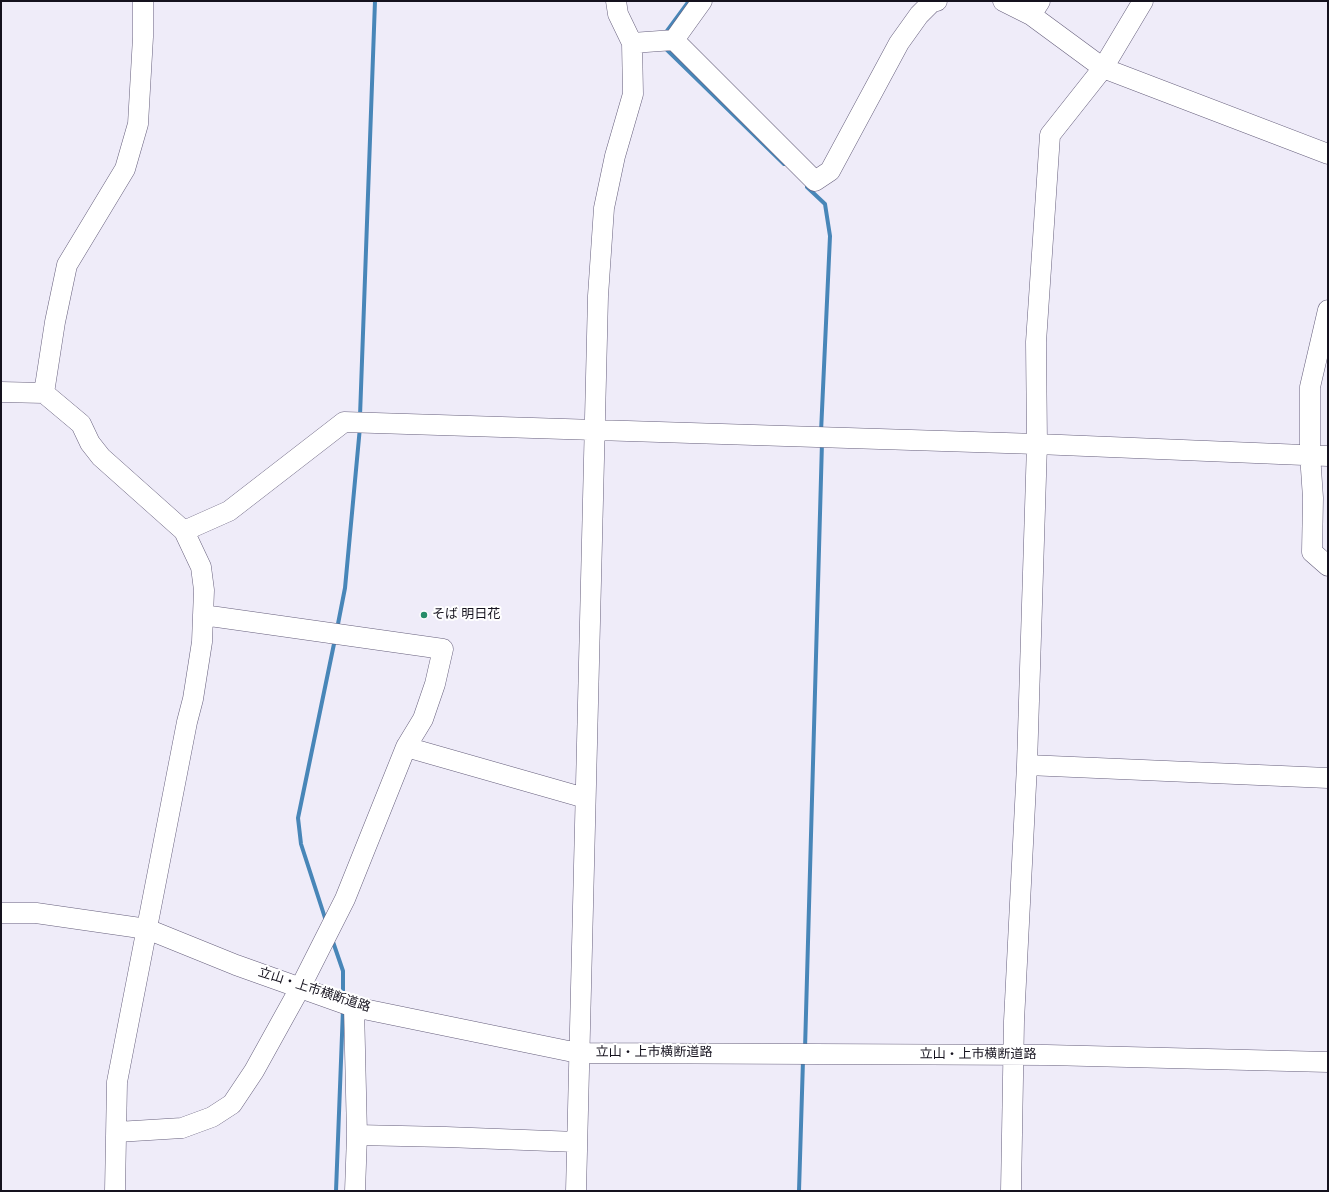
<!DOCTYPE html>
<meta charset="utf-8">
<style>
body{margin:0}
#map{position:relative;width:1329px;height:1192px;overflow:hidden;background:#efecf9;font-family:Spectral,serif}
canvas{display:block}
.frame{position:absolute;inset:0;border:2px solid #15121e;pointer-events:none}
</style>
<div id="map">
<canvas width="1329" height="1192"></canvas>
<div class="frame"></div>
</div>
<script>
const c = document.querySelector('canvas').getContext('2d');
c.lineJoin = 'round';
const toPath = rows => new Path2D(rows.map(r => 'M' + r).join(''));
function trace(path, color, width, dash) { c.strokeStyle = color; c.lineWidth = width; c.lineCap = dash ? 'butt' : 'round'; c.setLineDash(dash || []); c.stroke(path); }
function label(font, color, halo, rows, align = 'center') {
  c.font = font + ' Spectral,"Noto Sans JP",serif'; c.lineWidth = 4; c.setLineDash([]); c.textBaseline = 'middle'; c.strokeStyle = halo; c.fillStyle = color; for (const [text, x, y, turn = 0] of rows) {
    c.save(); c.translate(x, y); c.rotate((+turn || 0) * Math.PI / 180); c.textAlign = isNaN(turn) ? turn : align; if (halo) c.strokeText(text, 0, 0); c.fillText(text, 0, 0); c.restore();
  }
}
const stream = toPath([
 [664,35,689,1],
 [664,47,784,164],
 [807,187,825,204,830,236,821,432],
 [360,416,375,1],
 [337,629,345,588,360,427],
 [326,921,301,844,298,818,335,639],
 [332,939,343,971,343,996],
 [805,1049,822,442],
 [336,1191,343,1009],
 [799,1191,803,1060]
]);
const minor = toPath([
 [1003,1,1031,15,1103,68,1328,154],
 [1031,15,1040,1],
 [674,40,702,1],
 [632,43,674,40,815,181,830,171,899,43,919,15,932,2,937,1],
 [1328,310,1310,387,1310,454,1313,498,1312,552,1328,566],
 [1,392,44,393,81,424,90,443,101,457,184,531,201,567,204,590,202,642,193,699,187,722,117,1082,115,1191],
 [44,393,55,322,67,265,125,169,138,124,143,37,143,1],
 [184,531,229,511,344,422,1037,444,1328,456],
 [203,615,443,649,435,684,423,719,406,747,585,798],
 [1027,765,1328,778],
 [1,913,36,913,147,929,236,965,354,1007,578,1053,1047,1055,1328,1062],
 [354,1007,357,1135,355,1191],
 [117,1132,182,1128,212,1117,232,1104,254,1071,300,988,345,899,406,747],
 [357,1135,446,1137,577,1142],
 [576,1191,598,296,604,208,615,156,633,94,632,43,618,14,616,1],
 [1011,1191,1014,1021,1027,765,1037,444,1036,342,1050,135,1103,68,1143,1]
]);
const markers = [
 [424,615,4,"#278d68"]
];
const poiNames = [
 ["そば 明日花",432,615]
];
const streetNames = [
 ["立山・上市横断道路",314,991,18],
 ["立山・上市横断道路",654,1053],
 ["立山・上市横断道路",978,1055]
];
trace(stream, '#4886b8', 4);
trace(minor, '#665f7c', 21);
trace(minor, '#fff', 20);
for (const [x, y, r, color] of markers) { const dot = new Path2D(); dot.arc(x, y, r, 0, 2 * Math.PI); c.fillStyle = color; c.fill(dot); trace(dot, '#fff', 1.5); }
label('13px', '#15121e', '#fff', poiNames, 'left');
label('13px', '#15121e', '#fff', streetNames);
</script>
